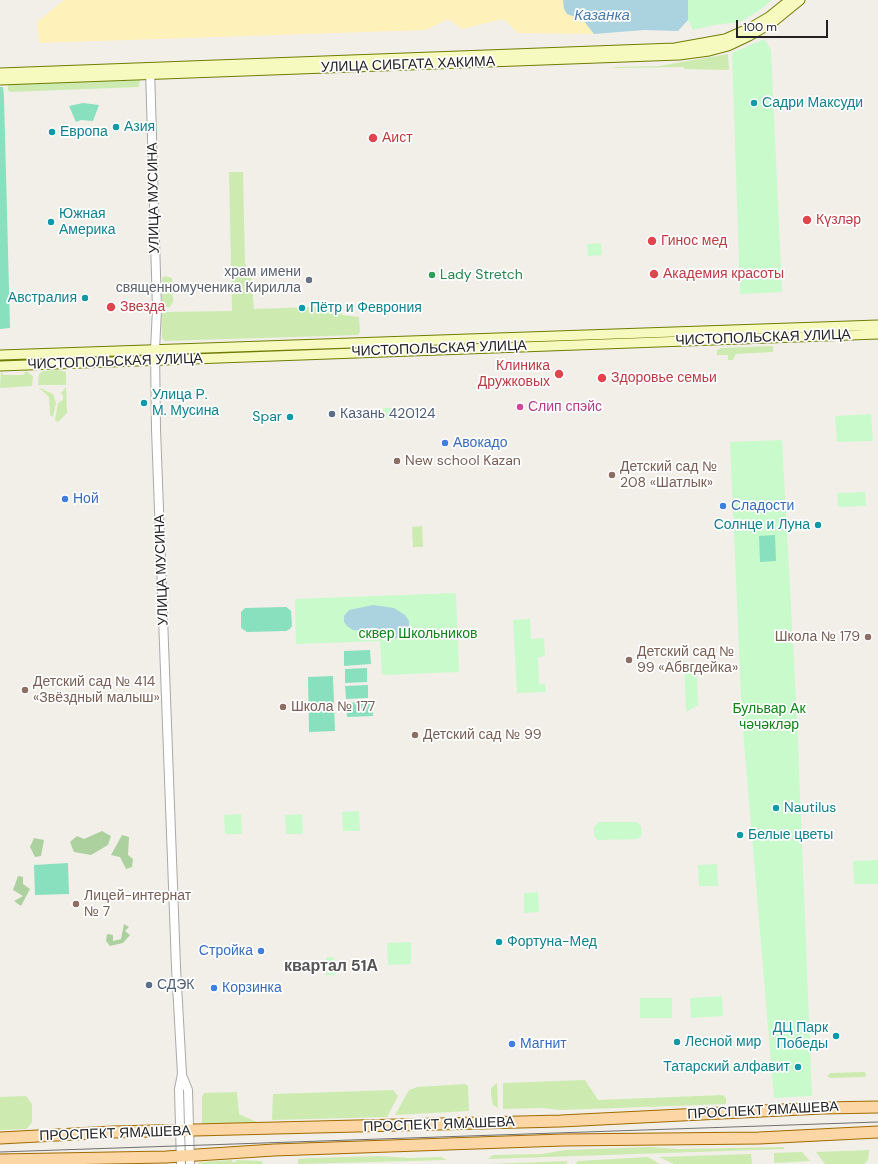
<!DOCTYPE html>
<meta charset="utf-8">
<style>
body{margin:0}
#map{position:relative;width:878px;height:1164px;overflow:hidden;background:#f2efe9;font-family:"DM Sans",sans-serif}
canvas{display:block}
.scale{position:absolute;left:736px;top:20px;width:92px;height:18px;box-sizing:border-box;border:2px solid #222;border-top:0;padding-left:5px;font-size:12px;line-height:14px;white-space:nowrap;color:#222;-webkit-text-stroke:3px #fff;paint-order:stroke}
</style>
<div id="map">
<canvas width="878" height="1164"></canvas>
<div class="scale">100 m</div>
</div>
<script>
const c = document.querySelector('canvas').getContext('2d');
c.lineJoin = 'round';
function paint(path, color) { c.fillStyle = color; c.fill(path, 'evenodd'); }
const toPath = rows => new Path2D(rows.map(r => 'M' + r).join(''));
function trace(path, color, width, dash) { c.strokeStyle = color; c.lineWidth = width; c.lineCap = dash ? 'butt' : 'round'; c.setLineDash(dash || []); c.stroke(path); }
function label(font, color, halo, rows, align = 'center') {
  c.font = font + ' "DM Sans",sans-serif'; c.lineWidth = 3.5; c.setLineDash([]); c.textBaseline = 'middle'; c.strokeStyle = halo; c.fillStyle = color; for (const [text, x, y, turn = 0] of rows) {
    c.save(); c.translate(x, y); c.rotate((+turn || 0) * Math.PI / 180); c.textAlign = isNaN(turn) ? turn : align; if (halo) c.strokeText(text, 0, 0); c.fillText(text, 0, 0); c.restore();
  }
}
const grass = toPath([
 [728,54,729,70,685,69,683,67,617,68,612,67,659,66],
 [140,80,139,87,10,92,8,90,8,86,10,84],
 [229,172,243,172,245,264,251,273,254,309,341,306,342,315,359,317,360,332,358,335,165,341,162,338,161,314,165,312,232,311],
 [165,276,172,278,173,302,170,307,163,307,162,305,162,278],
 [773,346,773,352,736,354,733,360,728,360,728,355,717,355,717,350,721,348],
 [57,370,66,372,66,385,38,385,39,374,43,371],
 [26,371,33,376,32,386,0,388,1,371,3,375,23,375],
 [38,387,53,394,56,403,53,417,50,415,49,397],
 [66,387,67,413,58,422,55,420,58,403,63,400,63,396,61,393],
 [422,526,423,547,413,547,412,527],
 [864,1072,866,1073,865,1077,830,1078,827,1076,830,1073],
 [585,1080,598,1100,723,1095,726,1098,726,1104,560,1110,543,1108,503,1109,503,1083],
 [497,1083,498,1108,493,1105,491,1095,491,1088],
 [465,1084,468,1086,469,1111,395,1115,409,1090,417,1087],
 [393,1090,398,1096,387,1117,272,1120,273,1094],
 [237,1092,239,1114,259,1123,202,1125,202,1097,204,1093],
 [26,1096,32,1104,32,1122,27,1129,0,1130,0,1097],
 [649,1147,680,1149,784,1147,784,1149,488,1159,493,1155,542,1154,565,1150],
 [869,1150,868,1160,864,1164,825,1164,816,1152],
 [802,1152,810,1161,774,1163,774,1153],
 [751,1154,752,1164,674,1164,659,1157],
 [380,1156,409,1158,442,1157,446,1160,298,1164,298,1159,313,1158],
 [648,1157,660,1164,575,1164,578,1161],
 [232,1160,232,1162,236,1162,236,1160,262,1161,263,1164,197,1164,201,1162],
 [568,1161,566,1164,487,1164]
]);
const forest = toPath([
 [102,831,111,836,108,845,91,855,74,852,70,842,77,836,84,839],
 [122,835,129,837,128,855,133,859,132,867,126,869,120,857,111,855],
 [34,838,44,840,41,856,35,857,30,847],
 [18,876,23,877,23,884,30,889,21,906,14,901,23,896,13,890],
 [124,924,129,927,125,931,130,935,123,943,110,946,106,941,107,934,113,935,113,941,121,939]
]);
const sand = toPath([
 [64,0,563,0,564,9,567,14,583,20,594,34,518,33,503,19,462,29,448,19,426,30,39,43,37,22]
]);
const park = toPath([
 [688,0,772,0,760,10,740,22,714,25,693,30,688,20],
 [762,40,765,40,771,50,782,292,740,294,732,53],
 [601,243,602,255,588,256,587,244],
 [383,408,394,408,395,418,383,418],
 [871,414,873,441,837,442,835,416],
 [782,440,797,717,812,1096,774,1098,742,719,730,442],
 [865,492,866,506,838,507,837,493],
 [456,593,459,672,382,675,380,641,296,644,295,599],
 [530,619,531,639,544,638,545,656,538,657,539,684,545,684,546,692,517,693,513,620],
 [684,660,697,670,698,705,686,712],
 [359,811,360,831,343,831,342,812],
 [241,814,242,834,225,834,224,815],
 [302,814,303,834,286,834,285,815],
 [599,822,637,822,641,826,642,835,638,839,598,840,594,836,594,827],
 [878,860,878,884,854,884,853,861],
 [717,864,718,886,699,886,698,865],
 [538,892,539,912,524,913,524,893],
 [411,942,411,964,388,965,387,943],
 [326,957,333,957,336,962,336,975,326,975],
 [722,996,723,1016,691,1018,690,998],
 [640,998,672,998,672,1018,640,1018]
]);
const pitch = toPath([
 [0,87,3,87,4,97,10,328,0,329],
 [83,103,99,105,93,121,81,120,76,122,69,106],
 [775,535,776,561,760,562,759,536],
 [286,607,291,611,292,626,290,629,286,631,247,632,241,628,241,612,245,608],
 [370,650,371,664,344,666,344,651],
 [367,668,367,682,345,683,345,669],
 [333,676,335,731,309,732,308,677],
 [368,685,368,698,346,699,345,686],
 [372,701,373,716,347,717,346,703],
 [68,863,69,894,35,895,34,865]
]);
const water = toPath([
 [563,0,688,0,688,20,678,31,644,30,594,34,583,20,567,14,564,9],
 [373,605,394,608,405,615,409,621,409,627,406,634,394,639,369,631,353,630,347,626,344,622,344,616,349,610]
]);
const tertiary = toPath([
 [150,68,157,309,155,350,156,429,176,967,182,1074,179,1089,181,1164],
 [182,1075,188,1090,190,1164]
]);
const secondary = toPath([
 [0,73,675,48,725,39,752,27,769,17,790,0],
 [0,80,679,55,709,51,728,46,749,36,773,22,800,0],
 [0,355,878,325],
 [0,366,878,334]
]);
const primary = toPath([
 [0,1138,113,1132,561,1121,822,1108,878,1107],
 [0,1160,166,1157,274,1150,563,1140,759,1138,878,1132]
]);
const tram = toPath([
 [0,1152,878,1122]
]);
const markers = [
 [754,103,4,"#0f9aa8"],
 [116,127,4,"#0f9aa8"],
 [52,132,4,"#0f9aa8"],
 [373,138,5,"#e0444e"],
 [807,220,5,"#e0444e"],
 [51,222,4,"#0f9aa8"],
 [652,241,5,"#e0444e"],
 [654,274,5,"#e0444e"],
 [432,275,4,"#2e9e5b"],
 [309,280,4,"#6b7280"],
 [85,298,4,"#0f9aa8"],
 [111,307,5,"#e0444e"],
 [302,308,4,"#0f9aa8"],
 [559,374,5,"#e0444e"],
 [602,378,5,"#e0444e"],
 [144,403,4,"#0f9aa8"],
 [520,407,4,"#d1479c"],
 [332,414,4,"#5c6f8a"],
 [290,417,4,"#0f9aa8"],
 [445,443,4,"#3f7fe0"],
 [397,461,4,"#8d6e63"],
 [612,475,4,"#8d6e63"],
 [65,499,4,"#3f7fe0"],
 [723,506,4,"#3f7fe0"],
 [818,525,4,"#0f9aa8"],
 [868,637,4,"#8d6e63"],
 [629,660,4,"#8d6e63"],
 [25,690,4,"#8d6e63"],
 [283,707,4,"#8d6e63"],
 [415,735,4,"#8d6e63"],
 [776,808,4,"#0f9aa8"],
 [740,835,4,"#0f9aa8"],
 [76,904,4,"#8d6e63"],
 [499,942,4,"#0f9aa8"],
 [261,951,4,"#3f7fe0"],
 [149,985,4,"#5c6f8a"],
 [214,988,4,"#3f7fe0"],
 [836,1036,4,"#0f9aa8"],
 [677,1042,4,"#0f9aa8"],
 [512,1044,4,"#3f7fe0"],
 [798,1067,4,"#0f9aa8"]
];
const streetNames = [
 ["УЛИЦА СИБГАТА ХАКИМА",408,65,-2],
 ["УЛИЦА МУСИНА",154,198,-91],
 ["ЧИСТОПОЛЬСКАЯ УЛИЦА",763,338,-2],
 ["ЧИСТОПОЛЬСКАЯ УЛИЦА",439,349,-2],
 ["ЧИСТОПОЛЬСКАЯ УЛИЦА",115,362,-2],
 ["УЛИЦА МУСИНА",162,570,-92],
 ["ПРОСПЕКТ ЯМАШЕВА",763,1111,-3],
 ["ПРОСПЕКТ ЯМАШЕВА",439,1125,-2],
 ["ПРОСПЕКТ ЯМАШЕВА",115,1134,-2]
];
const cultureNames = [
 ["Садри Максуди",762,103],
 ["Азия",124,127],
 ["Европа",60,132],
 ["Южная",59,214],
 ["Америка",59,230],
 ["Австралия",77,298,"right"],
 ["Пётр и Феврония",310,308],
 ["Улица Р.",152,395],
 ["М. Мусина",152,411],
 ["Spar",282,417,"right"],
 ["Солнце и Луна",810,525,"right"],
 ["Nautilus",784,808],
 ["Белые цветы",748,835],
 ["Фортуна-Мед",507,942],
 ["ДЦ Парк",828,1028,"right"],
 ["Победы",828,1044,"right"],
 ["Лесной мир",685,1042],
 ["Татарский алфавит",790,1067,"right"]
];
const healthNames = [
 ["Аист",382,138],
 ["Күзләр",816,220],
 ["Гинос мед",661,241],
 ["Академия красоты",663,274],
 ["Звезда",120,307],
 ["Клиника",550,366,"right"],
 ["Дружковых",550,382,"right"],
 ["Здоровье семьи",611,378]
];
const worshipNames = [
 ["храм имени",301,272],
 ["священномученика Кирилла",301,288]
];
const leisureNames = [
 ["Lady Stretch",440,275]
];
const hotelNames = [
 ["Слип спэйс",528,407]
];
const serviceNames = [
 ["Казань 420124",340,414],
 ["СДЭК",157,985]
];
const shopNames = [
 ["Авокадо",453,443],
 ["Ной",73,499],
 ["Сладости",731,506],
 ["Стройка",253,951,"right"],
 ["Корзинка",222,988],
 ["Магнит",520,1044]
];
const educationNames = [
 ["New school Kazan",405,461],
 ["Детский сад №",620,467],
 ["208 «Шатлык»",620,483],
 ["Школа № 179",860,637,"right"],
 ["Детский сад №",637,652],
 ["99 «Абвгдейка»",637,668],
 ["Детский сад № 414",33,682],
 ["«Звёздный малыш»",33,698],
 ["Школа № 177",291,707],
 ["Детский сад № 99",423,735],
 ["Лицей-интернат",84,896],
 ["№ 7",84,912]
];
const parkNames = [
 ["сквер Школьников",418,634],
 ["Бульвар Ак",769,709],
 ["чәчәкләр",769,725]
];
const waterNames = [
 ["Казанка",602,16]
];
const quarterNames = [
 ["квартал 51А",331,967]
];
paint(grass, '#cdebb0');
paint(forest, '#add19e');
paint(sand, '#fff1ba');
paint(park, '#c8facc');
paint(pitch, '#88e0be');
paint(water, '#aad3df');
trace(tertiary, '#a9a9a9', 10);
trace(secondary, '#707d05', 11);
trace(primary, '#a06b00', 13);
trace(tertiary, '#fff', 8);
trace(secondary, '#f7fabf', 9);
trace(primary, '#fcd6a4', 11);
trace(tram, '#707070', 1);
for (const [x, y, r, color] of markers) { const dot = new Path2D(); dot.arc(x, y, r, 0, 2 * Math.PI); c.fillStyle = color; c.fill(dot); trace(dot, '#fff', 1.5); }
label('14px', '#222', '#fff', streetNames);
label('14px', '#0d838f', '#fff', cultureNames, 'left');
label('14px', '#be3a42', '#fff', healthNames, 'left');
label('14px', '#5b616d', '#fff', worshipNames, 'right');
label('14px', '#27864d', '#fff', leisureNames, 'left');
label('14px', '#b23c85', '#fff', hotelNames, 'left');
label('14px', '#4e5e75', '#fff', serviceNames, 'left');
label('14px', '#366cbe', '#fff', shopNames, 'left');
label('14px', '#785e54', '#fff', educationNames, 'left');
label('14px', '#0c8416', '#fff', parkNames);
label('italic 15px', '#4a7aab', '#fff', waterNames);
label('bold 16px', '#555', '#fff', quarterNames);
</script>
